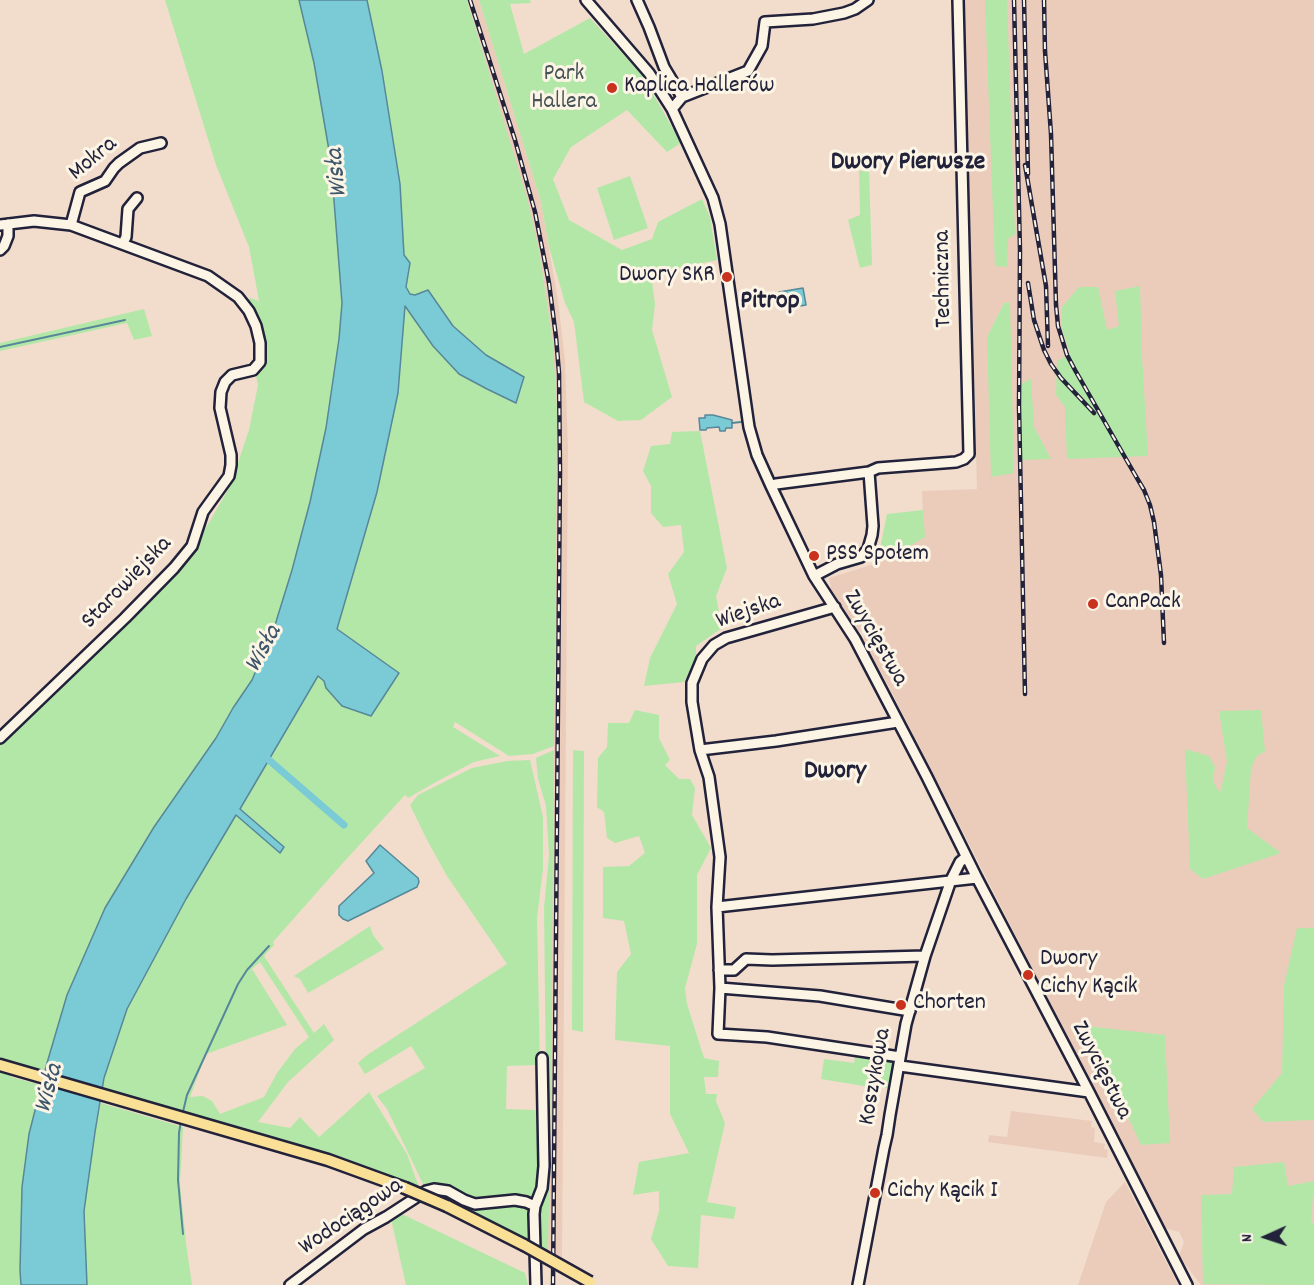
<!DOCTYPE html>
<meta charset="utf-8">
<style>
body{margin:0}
#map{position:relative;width:1314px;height:1285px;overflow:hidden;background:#f2ddcc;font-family:Dekko,sans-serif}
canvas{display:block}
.north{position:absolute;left:1236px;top:1207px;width:60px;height:60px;-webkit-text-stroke:4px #fcf5e5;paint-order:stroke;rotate:267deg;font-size:16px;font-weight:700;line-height:24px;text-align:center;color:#22223b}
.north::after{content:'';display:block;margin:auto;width:21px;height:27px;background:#22223b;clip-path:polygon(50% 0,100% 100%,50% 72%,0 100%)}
</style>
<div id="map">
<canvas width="1314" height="1285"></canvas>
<div class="north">N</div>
</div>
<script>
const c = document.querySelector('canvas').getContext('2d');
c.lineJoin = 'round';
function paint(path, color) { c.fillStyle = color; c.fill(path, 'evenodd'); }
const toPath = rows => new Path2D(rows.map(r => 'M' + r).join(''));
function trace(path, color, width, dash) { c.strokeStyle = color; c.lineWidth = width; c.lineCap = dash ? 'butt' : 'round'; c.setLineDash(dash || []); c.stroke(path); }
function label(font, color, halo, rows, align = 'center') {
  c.font = font + ' Dekko,sans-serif'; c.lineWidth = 6; c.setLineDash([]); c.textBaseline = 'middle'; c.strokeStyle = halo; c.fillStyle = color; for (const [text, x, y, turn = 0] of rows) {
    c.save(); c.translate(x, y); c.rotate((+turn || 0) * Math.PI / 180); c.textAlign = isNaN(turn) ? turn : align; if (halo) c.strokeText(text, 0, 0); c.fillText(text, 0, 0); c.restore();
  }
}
const built = toPath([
 [467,0,479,0,541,202,558,300,565,361,568,448,562,1259,548,1252,554,744,553,343,539,250,484,56],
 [963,0,1314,0,1314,1285,1201,1285,1179,1256,1184,1242,1179,1232,1165,1228,890,689,863,640,865,636,864,632,858,631,831,589,829,578,877,563,877,562,896,554,924,537,922,491,977,489,970,204,967,180],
 [1011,1111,1092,1121,1091,1127,1095,1128,1094,1142,1105,1144,1104,1149,1108,1150,1107,1158,988,1142,989,1135,1007,1137],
 [1125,1182,1178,1285,1078,1285,1106,1202]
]);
const green = toPath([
 [165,0,299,0,314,63,331,162,342,303,339,339,326,428,310,502,292,570,275,625,252,680,233,708,216,738,154,827,105,908,67,995,45,1072,12,1063,11,1077,41,1085,29,1134,22,1187,20,1270,20,1285,0,1285,0,741,194,546,210,521,230,486,249,430,258,385,255,372,262,357,245,303,250,298,259,301,249,247,216,165],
 [367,0,467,0,527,198,539,250,553,343,557,412,554,746,533,754,509,756,455,722,453,727,500,756,474,762,436,782,408,798,405,795,342,864,273,942,274,945,264,956,314,1033,324,1024,334,1040,288,1082,258,1122,290,1128,300,1117,319,1137,369,1092,407,1154,419,1187,346,1159,313,1149,102,1089,104,1078,127,1009,186,899,236,814,280,853,284,847,240,810,318,676,324,681,399,673,337,629,377,492,398,393,405,305,433,346,459,373,487,389,516,403,524,377,486,355,452,326,428,290,415,295,410,294,406,287,410,264,404,255,400,184,382,71],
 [260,962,309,1037,295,1049,277,1073,264,1097,220,1114,212,1101,203,1096,190,1097,206,1054,287,1025,252,969],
 [479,0,530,0,531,3,510,4,524,54,590,18,643,76,681,143,667,152,627,110,571,147,553,179,569,220,622,250,652,239,658,222,702,199,710,217,717,260,651,274,655,304,652,330,672,397,641,420,618,421,584,402,574,322,565,303,549,247,541,202],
 [985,0,1007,0,1015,234,1008,239,1007,267,995,266],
 [859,171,869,171,872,265,860,268,848,220,860,215],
 [630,176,648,228,614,240,597,188],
 [1140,286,1142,356,1148,456,1067,459,1065,407,1056,395,1057,361,1070,354,1061,326,1062,307,1079,287,1098,287,1107,330,1119,326,1115,291],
 [1010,302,1014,473,991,477,987,337,1004,303],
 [144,309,152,336,134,340,127,323,0,351,0,343],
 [1031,379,1034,427,1051,459,1022,460,1021,384],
 [700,431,727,568,716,596,722,628,696,646,696,657,684,682,644,686,650,658,677,604,668,574,684,552,681,525,663,527,651,513,651,486,643,471,651,446,670,444,672,432],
 [923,510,925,537,896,554,877,563,887,514],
 [635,710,659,715,659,738,670,760,665,765,679,779,690,779,695,788,692,815,711,848,697,875,697,944,685,988,687,1004,704,1058,719,1061,718,1077,704,1077,706,1094,717,1094,716,1101,725,1123,707,1202,736,1207,734,1219,701,1215,698,1268,668,1266,651,1239,659,1211,659,1191,633,1195,639,1162,689,1153,670,1114,670,1046,615,1040,617,972,631,954,624,921,603,918,603,867,629,866,645,853,639,836,615,843,607,838,604,812,597,807,598,758,607,747,608,723,629,723],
 [1261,710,1265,751,1256,757,1251,769,1247,828,1281,853,1203,879,1190,869,1185,749,1209,756,1215,767,1213,781,1220,793,1227,762,1219,711],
 [554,750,550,1155,548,1252,537,1245,537,1209,547,1174,544,908,549,855,546,806,538,779,536,758],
 [573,750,584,751,583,1032,572,1030],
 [530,760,543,817,543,869,537,918,542,1169,536,1197,530,1200,473,1201,441,1187,424,1186,387,1109,377,1096,425,1068,411,1046,365,1074,358,1063,367,1055,507,964,447,876,427,840,410,805,418,795,472,768,507,761],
 [535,1065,536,1110,506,1109,507,1066],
 [370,926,373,935,384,949,308,993,300,979,294,976],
 [1297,928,1314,928,1314,1120,1263,1122,1252,1109,1282,1073,1284,985],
 [1086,1026,1165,1035,1170,1143,1141,1145],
 [856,1052,894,1059,896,1062,892,1086,888,1088,876,1088,821,1079,824,1059,854,1063],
 [101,1103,183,1127,180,1184,186,1243,192,1285,87,1285,84,1211,95,1132],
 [1284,1162,1288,1186,1314,1181,1311,1223,1314,1223,1314,1285,1203,1284,1201,1195,1232,1194,1234,1167],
 [432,1191,446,1193,464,1202,526,1205,530,1211,531,1241],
 [402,1214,525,1273,528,1285,406,1285,391,1219]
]);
const water = toPath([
 [299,0,367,0,382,71,400,184,404,255,410,263,406,287,410,294,415,295,428,290,453,326,486,355,524,377,516,403,487,389,459,374,433,346,405,306,398,393,377,492,337,629,399,673,371,716,342,706,326,688,324,681,318,676,240,809,284,847,280,853,236,815,186,899,127,1009,104,1078,95,1132,84,1211,87,1285,21,1285,20,1270,22,1187,29,1134,47,1063,67,995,105,908,154,827,216,738,233,708,252,680,275,625,292,570,310,502,326,428,339,339,342,303,331,162,314,63,299,0],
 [803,288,806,305,782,309,779,292,803,288],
 [705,415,713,415,732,420,732,428,726,428,725,431,720,431,719,427,707,428,706,430,700,430,699,418,705,418,705,415],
 [380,845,418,878,419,882,417,887,348,921,343,919,339,915,339,906,374,873,366,861,380,845]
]);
const stream = toPath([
 [0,347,125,320],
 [732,423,741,422],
 [182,1116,187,1095,238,984,247,970,269,946],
 [181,1121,179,1133,178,1180,183,1234]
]);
const canal = toPath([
 [262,754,344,825]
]);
const minor = toPath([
 [586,0,649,73,672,109,713,198,720,224,749,427,757,455,771,486,814,576,855,639,927,777,977,878,1089,1092,1187,1285],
 [637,0,649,27,664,67,682,97],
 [672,109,682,97,748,71,762,46,765,22,813,19,844,13,855,9,868,0],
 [0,225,34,221,71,225,208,276,238,297,249,311,256,326,260,343,260,362,253,370,232,375,225,382,221,392,220,408,231,455,231,465,229,476,203,512,192,546,174,568,125,618,0,738],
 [71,225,80,192,105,181,114,168,119,163,140,148,161,143],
 [123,243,126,237,128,209,137,198],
 [0,250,4,246,8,236,8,224],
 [771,486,776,484,869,472],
 [814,576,837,564,861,557,868,549,872,535,873,526,869,472,878,468,956,462,964,459,969,454,958,0],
 [835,607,726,638,714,645,702,659,692,683,692,702,700,750,709,777,720,857,717,907,720,988,718,1034,767,1037,900,1057],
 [700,750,776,741,898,722],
 [717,907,977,878],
 [719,970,734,970,746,959,772,960,925,956],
 [720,988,820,996,910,1011],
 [900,1066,1089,1092],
 [290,1285,364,1229,386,1217,426,1191,434,1189,448,1191,464,1200,475,1204,515,1200,526,1202,535,1206],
 [536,1285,534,1214,535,1206,542,1188,544,1166,542,1058],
 [858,1285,884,1148,887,1135,890,1115,906,1024,925,956,951,880,960,862,966,857]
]);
const major = toPath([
 [0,1065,328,1160,405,1188],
 [447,1206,524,1245]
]);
const rail = toPath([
 [470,0,515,140,535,212,549,283,556,337,559,373,560,471,553,1285],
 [1014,0,1020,250,1019,407,1025,694],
 [1024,0,1028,174],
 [1044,0,1045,51,1051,134,1056,305,1058,326,1067,355,1075,370,1134,473,1144,490,1150,505,1154,522,1161,575,1164,643],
 [1025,165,1046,286,1048,346],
 [1028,283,1034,320,1044,350,1051,364,1061,378,1094,413]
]);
const majorBridge = toPath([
 [405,1188,447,1206],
 [524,1245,590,1282]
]);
const markers = [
 [612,88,6,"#c8321e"],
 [727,277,6,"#c8321e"],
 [814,556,6,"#c8321e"],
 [1093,604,6,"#c8321e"],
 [1028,975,6,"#c8321e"],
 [901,1005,6,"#c8321e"],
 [875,1193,6,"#c8321e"]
];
const parkNames = [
 ["Park",564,76],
 ["Hallera",564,104]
];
const poiNames = [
 ["Kaplica Hallerów",624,88],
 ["Dwory SKR",715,277,"right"],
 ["PSS Społem",826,556],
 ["CanPack",1105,604],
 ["Dwory",1040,961],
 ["Cichy Kącik",1040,989],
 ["Chorten",913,1005],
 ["Cichy Kącik I",887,1193]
];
const streetNames = [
 ["Mokra",94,160,-40],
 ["Techniczna",945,279,-91],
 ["Starowiejska",128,584,-46],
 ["Wiejska",749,613,-19],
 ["Zwycięstwa",874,639,60],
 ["Zwycięstwa",1100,1071,63],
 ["Koszykowa",877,1077,-80],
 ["Wodociągowa",352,1218,-34]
];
const neighbourhoodNames = [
 ["Dwory Pierwsze",908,164],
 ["Pitrop",770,303],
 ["Dwory",835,773]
];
const waterNames = [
 ["Wisła",339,173,-95],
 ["Wisła",265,650,-61],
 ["Wisła",51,1089,-75]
];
paint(built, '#ebccbb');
paint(green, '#b3e7a8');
paint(water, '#7bcbd6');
trace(water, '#578798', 1.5);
trace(stream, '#578798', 2);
trace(canal, '#7bcbd6', 7);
trace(minor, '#22223b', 14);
trace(major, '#22223b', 15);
trace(minor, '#fcf5e5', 9);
trace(major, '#fadf96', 10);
trace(rail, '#22223b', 4.5);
trace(rail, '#fcf5e5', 2, [7]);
trace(majorBridge, '#22223b', 15, []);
trace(majorBridge, '#fadf96', 10);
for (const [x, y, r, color] of markers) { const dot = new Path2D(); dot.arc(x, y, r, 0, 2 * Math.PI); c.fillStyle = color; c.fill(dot); trace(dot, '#fcf5e5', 2); }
label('24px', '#465356', '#fcf5e5', parkNames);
label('24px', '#22223b', '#fcf5e5', poiNames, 'left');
label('24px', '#22223b', '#fcf5e5', streetNames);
label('bold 26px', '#22223b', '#fcf5e5', neighbourhoodNames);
label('italic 26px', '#3d556a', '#fcf5e5', waterNames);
</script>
